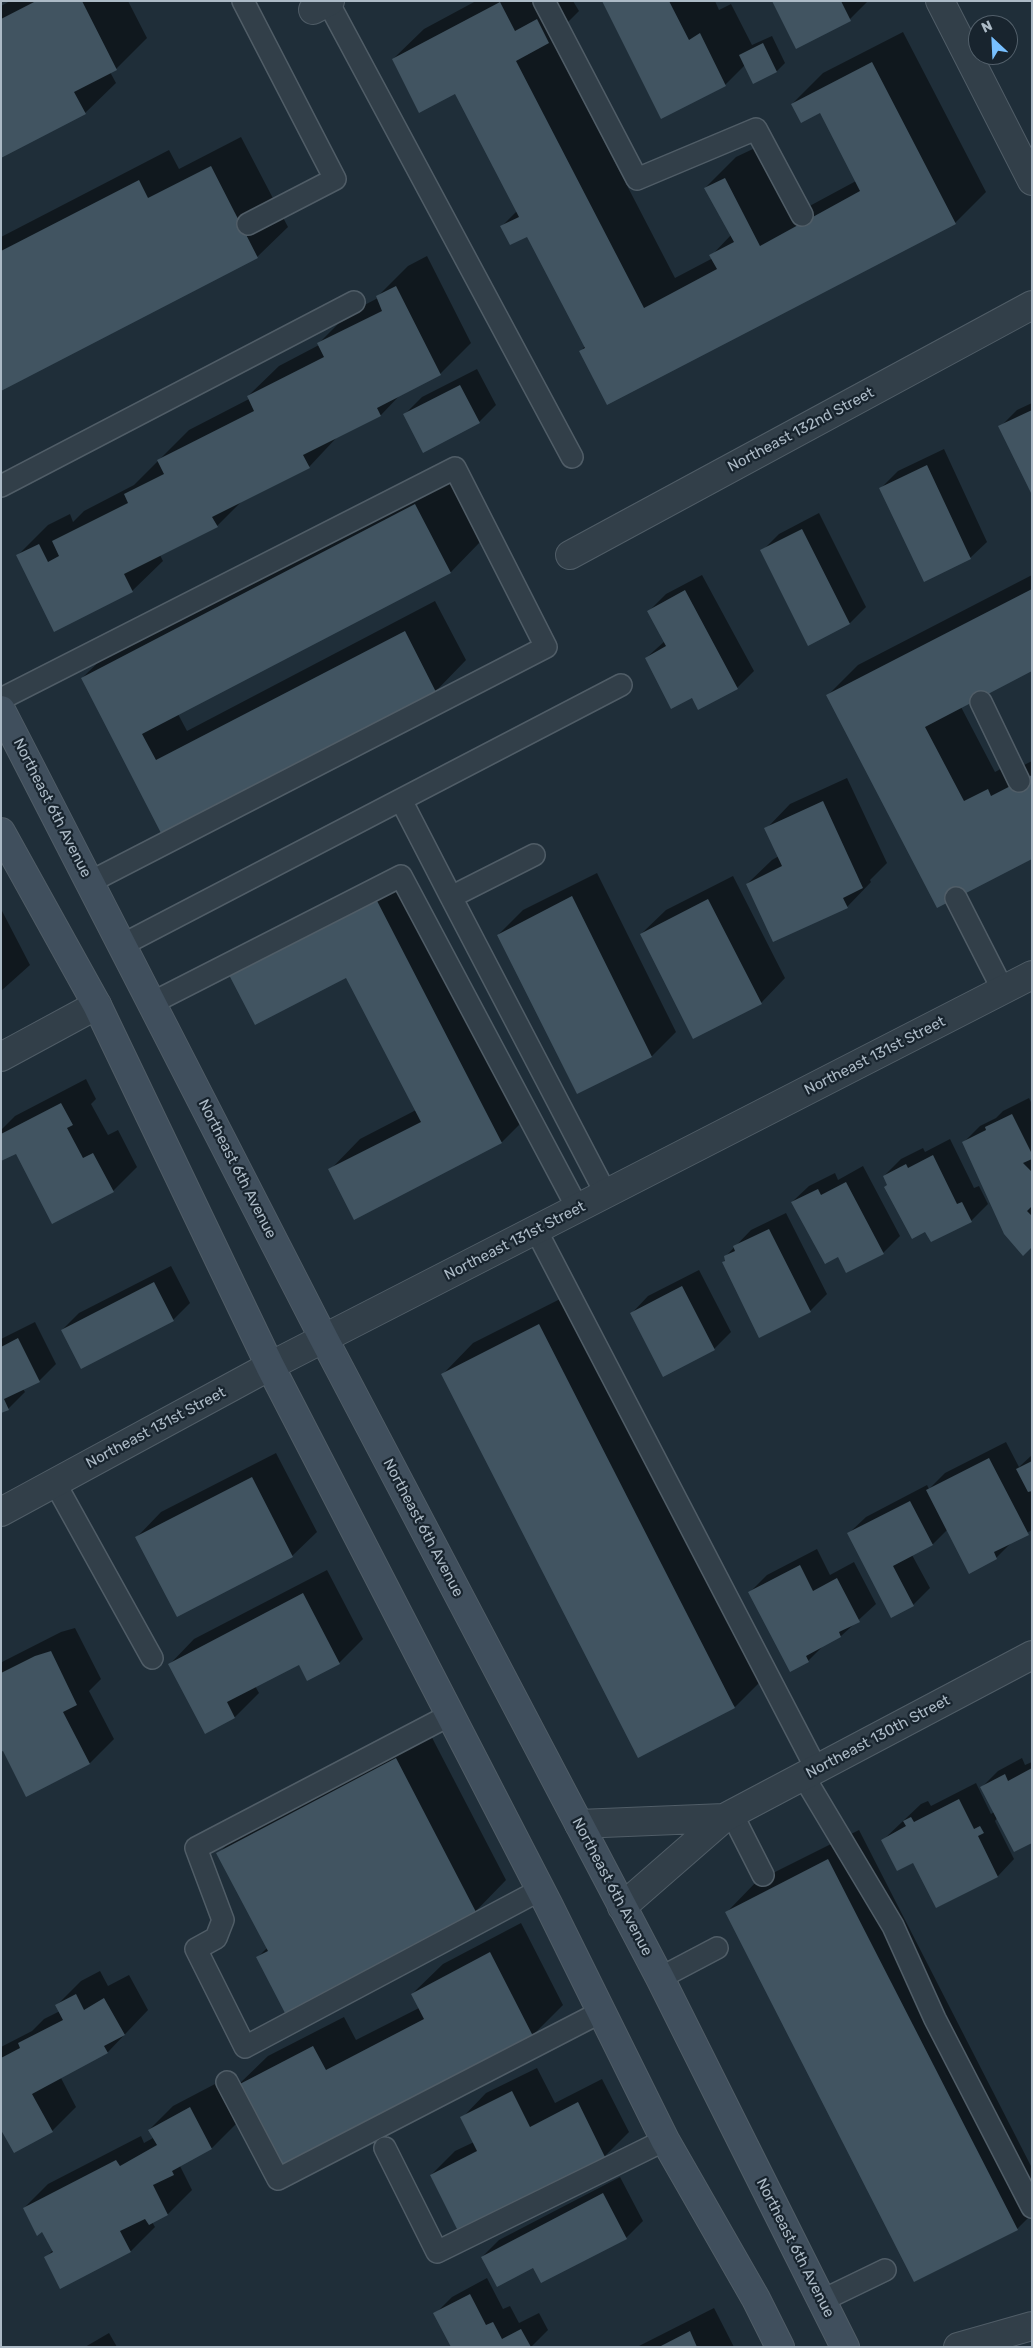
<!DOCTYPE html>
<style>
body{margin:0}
#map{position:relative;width:1033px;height:2348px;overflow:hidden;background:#1f2e39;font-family:Rubik,sans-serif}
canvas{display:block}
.frame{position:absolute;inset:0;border:2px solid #acbac6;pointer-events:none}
.north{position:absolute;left:968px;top:15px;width:50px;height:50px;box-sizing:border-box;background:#18242e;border:1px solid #53606b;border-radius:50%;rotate:335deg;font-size:14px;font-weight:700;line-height:20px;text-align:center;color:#acbac6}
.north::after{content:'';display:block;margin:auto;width:18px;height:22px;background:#78c0ff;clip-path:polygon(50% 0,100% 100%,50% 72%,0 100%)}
</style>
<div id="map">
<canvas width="1033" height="2348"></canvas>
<div class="frame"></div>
<div class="north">N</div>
</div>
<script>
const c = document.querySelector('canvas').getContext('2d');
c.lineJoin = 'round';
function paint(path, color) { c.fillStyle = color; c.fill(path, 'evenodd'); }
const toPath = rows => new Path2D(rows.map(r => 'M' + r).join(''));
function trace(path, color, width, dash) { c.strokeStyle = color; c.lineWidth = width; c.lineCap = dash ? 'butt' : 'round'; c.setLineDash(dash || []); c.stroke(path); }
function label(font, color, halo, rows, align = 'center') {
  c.font = font + ' Rubik,sans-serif'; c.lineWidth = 4.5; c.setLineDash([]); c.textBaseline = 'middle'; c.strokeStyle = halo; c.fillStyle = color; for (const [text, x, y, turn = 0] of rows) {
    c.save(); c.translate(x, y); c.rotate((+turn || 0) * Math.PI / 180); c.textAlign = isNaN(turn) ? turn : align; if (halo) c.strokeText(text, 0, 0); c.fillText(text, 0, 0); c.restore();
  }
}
const shadow = toPath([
 [10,1,128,1,147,38,116,69,110,72,116,83,85,113,1,157,1,6],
 [476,1,573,1,579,11,551,39,675,278,713,258,711,256,731,235,705,188,736,157,755,148,791,216,856,181,821,112,792,104,823,73,903,32,986,192,955,223,580,352,585,346,528,235,501,227,517,211,455,92,393,59,424,29],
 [603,1,715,1,719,10,731,4,752,45,772,36,785,63,777,71,753,82,745,65,725,85,662,117],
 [773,1,868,1,850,19],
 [241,137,288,227,257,257,1,390,1,237,169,150,179,169],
 [427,256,471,343,440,374,401,394,381,415,339,435,309,467,242,501,217,526,160,555,163,561,132,591,17,556,48,525,70,514,73,522,84,511,134,485,189,430,249,399,248,396,279,366,319,345,318,344,349,313,378,298,377,297,408,266],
 [477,369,496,405,479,422,405,414,422,397],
 [1032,403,1032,492,1000,427,1017,410],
 [944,449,987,542,970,558,881,488,898,471],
 [446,474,481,541,451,572,178,714,187,731,435,601,466,660,436,691,163,833,82,678,113,648],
 [819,513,866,607,850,623,809,644,762,551,779,534],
 [702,575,754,671,737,688,692,696,646,658,665,641,649,611,666,594],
 [1032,575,1032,670,961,707,995,772,1019,759,1022,766,1032,761,1032,857,828,695,858,665],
 [847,778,887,863,870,880,871,882,847,907,747,884,772,860,779,856,766,829,790,804],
 [406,867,532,1112,502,1142,330,1170,360,1139,416,1110,347,976,255,1023],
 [597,873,676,1032,652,1056,577,1093,498,935,523,910],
 [733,876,785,978,761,1003,641,934,666,910],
 [1,909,30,965,1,991],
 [86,1079,96,1099,91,1104,108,1135,118,1130,137,1167,113,1191,16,1152,1,1160,1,1130,15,1116],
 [1029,1098,1032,1104,1032,1245,963,1143,980,1126,996,1118,1003,1111],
 [950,1139,974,1188,979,1186,988,1204,971,1221,926,1231,888,1184,884,1176,901,1159,923,1148,925,1152],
 [863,1166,900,1236,883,1253,846,1271,839,1256,792,1202,809,1186,835,1173,838,1180],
 [786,1213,827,1294,810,1311,723,1263,726,1259,725,1257,751,1230],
 [171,1266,190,1303,173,1320,62,1330,79,1313],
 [699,1270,731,1332,714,1349,632,1313,648,1296],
 [570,1294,765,1677,735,1707,443,1374,473,1343],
 [35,1322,56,1364,39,1381,23,1389,25,1392,8,1409,1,1412,1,1339],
 [1006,1442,1019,1467,1032,1455,1032,1530,1013,1541,996,1558,948,1529,933,1544,912,1555,930,1588,913,1605,849,1533,866,1517,927,1485,929,1489,945,1473],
 [276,1453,317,1532,292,1556,137,1537,161,1512],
 [817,1549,830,1575,854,1562,876,1604,841,1636,825,1644,808,1661,750,1592,767,1575],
 [327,1570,363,1639,339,1663,299,1663,255,1686,259,1693,235,1717,206,1733,170,1664,194,1639],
 [75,1628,101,1679,89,1691,114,1739,90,1763,26,1795,3,1750,1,1751,1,1660,2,1662,61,1632],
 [427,1728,506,1880,476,1911,286,2011,258,1957,267,1948,218,1854,248,1823],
 [1022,1758,1025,1765,1032,1762,1032,1842,997,1818,995,1821,1014,1859,998,1876,937,1907,914,1862,883,1840,921,1804,928,1801,931,1806,976,1783,991,1814,994,1812,982,1787,998,1771],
 [859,1830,1032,2168,1032,2214,1017,2229,727,1912,757,1881],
 [521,1923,563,2005,533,2035,237,2086,268,2056,344,2017,356,2040,419,2008,412,1994,443,1964],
 [100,1971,108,1986,129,1975,148,2010,108,2052,61,2078,76,2107,52,2131,1,2127,1,2047,32,2031,44,2019,60,2011,57,2005,81,1981],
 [537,2068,555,2103,602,2079,629,2132,605,2156,431,2175,455,2151,474,2142,462,2118,486,2093],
 [215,2084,236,2124,212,2148,180,2166,192,2190,168,2214,152,2222,155,2227,131,2251,61,2287,46,2257,53,2250,43,2230,24,2208,48,2184,141,2136,144,2143,153,2138,149,2130,173,2106],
 [620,2177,643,2221,626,2238,534,2267,482,2257,499,2240],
 [487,2278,503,2309,510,2306,519,2323,539,2313,548,2330,531,2347,477,2347,435,2314,452,2297],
 [714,2308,734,2347,637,2347],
 [109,2333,117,2347,85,2347]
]);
const building = toPath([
 [36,1,82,1,117,70,74,92,86,114,1,158,1,19],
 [602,1,669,1,689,40,700,33,726,86,661,119],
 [772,1,841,1,851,21,796,49],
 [500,2,515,31,537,19,549,43,516,61,644,308,717,269,709,255,734,242,704,188,725,178,760,246,860,191,820,113,801,123,791,104,872,62,956,224,607,405,579,351,585,348,527,237,510,245,500,226,519,217,455,94,419,113,392,59],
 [763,43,777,72,753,84,739,55],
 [211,166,258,258,1,391,1,251,139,180,148,198],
 [396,286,441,375,377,408,381,416,303,455,310,468,212,517,218,527,124,574,133,592,54,632,16,555,39,544,48,562,59,556,52,541,128,503,124,494,164,474,157,460,254,411,247,396,324,357,317,343,382,311,376,296],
 [460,385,480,423,423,453,403,414],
 [1032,410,1032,495,998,426],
 [927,465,971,559,924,582,879,488],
 [415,504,451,573,142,734,156,760,405,631,436,692,162,835,81,678],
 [802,529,850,624,808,646,760,550],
 [1032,589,1032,671,925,727,964,801,988,789,991,796,1032,775,1032,859,937,908,826,695],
 [685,590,738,689,698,710,692,698,671,709,645,658,666,646,647,611],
 [823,801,863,888,843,898,848,908,773,942,746,884,782,866,764,828],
 [572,896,652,1057,577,1094,497,935],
 [375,897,502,1143,354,1220,328,1169,421,1122,346,978,255,1025,228,973],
 [708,899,762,1004,693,1039,640,934],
 [61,1103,73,1125,67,1128,83,1158,93,1153,114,1192,52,1224,16,1154,1,1161,1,1134],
 [1012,1114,1032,1154,1032,1159,1023,1163,1032,1172,1032,1206,1027,1211,1032,1216,1032,1247,1023,1256,1004,1234,962,1142,986,1130,985,1127],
 [933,1155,957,1204,962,1202,972,1222,931,1242,925,1232,912,1239,884,1187,887,1185,883,1176,906,1164,908,1168],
 [846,1182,884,1254,846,1273,838,1257,825,1264,791,1202,818,1189,821,1195],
 [769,1229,811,1312,759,1338,722,1262,725,1261,724,1256,735,1251,733,1246],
 [154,1282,174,1321,81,1369,61,1330],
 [682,1286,715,1350,663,1377,630,1313],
 [539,1324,735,1708,638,1758,441,1374],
 [18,1338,40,1382,4,1399,9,1410,1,1413,1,1347],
 [989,1458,1029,1535,994,1552,997,1559,969,1574,926,1490],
 [1032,1461,1032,1491,1028,1492,1016,1469],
 [252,1477,293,1557,177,1617,135,1537],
 [910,1501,933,1545,893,1566,914,1606,891,1618,847,1533],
 [800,1565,813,1591,837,1578,860,1622,839,1632,841,1637,806,1656,809,1662,790,1672,748,1592],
 [303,1593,340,1664,307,1681,299,1665,227,1702,235,1718,205,1734,168,1664],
 [51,1651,77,1705,63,1712,90,1764,26,1797,3,1751,1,1752,1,1673,35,1656],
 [396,1758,476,1912,285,2013,256,1957,268,1951,216,1853],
 [1032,1768,1032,1843,1014,1852,980,1787,1005,1774,1008,1781],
 [959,1799,974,1829,980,1826,984,1833,978,1836,998,1877,936,1908,913,1863,897,1871,881,1840,906,1826,903,1821,911,1817,914,1822],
 [828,1859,1018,2230,914,2282,725,1912],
 [490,1952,533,2036,278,2168,236,2086,313,2046,326,2070,424,2019,411,1994],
 [76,1994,84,2010,104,1998,125,2035,104,2046,108,2053,32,2094,53,2132,14,2153,1,2130,1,2058,20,2048,18,2043,63,2020,55,2005],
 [512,2091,530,2127,578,2102,605,2157,458,2231,430,2175,477,2151,460,2117],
 [190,2107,212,2149,172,2171,174,2175,153,2185,168,2215,149,2225,145,2219,120,2231,131,2252,60,2289,44,2257,53,2252,42,2232,37,2236,23,2208,116,2160,120,2166,157,2145,148,2130],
 [603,2193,627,2239,541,2283,533,2268,497,2287,481,2257],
 [470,2294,486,2325,493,2322,502,2339,521,2329,531,2347,451,2347,433,2313],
 [690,2331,697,2347,659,2347]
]);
const service = toPath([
 [243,1,335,179,248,224],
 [544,1,637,179,756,129,802,215],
 [328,2,572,457],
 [1,486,354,302],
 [1,699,455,468,546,647,90,882],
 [981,702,1019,781],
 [401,800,451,897],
 [534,855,451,897,606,1194],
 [956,898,1003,990],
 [122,945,621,685],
 [152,1003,401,876,578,1209],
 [536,1230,817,1770],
 [55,1483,152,1658],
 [450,1715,196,1848,223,1920,216,1938,196,1949,245,2047,540,1890],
 [804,1777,893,1926,935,2019,1032,2207],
 [732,1814,763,1875],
 [660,1978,717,1948],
 [227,2082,278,2179,601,2012],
 [385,2148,437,2252,665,2140],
 [821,2301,885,2270]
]);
const minor = toPath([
 [940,1,1032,181],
 [313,10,330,1],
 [570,555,1032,305],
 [1,1057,97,1005],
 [1,1512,270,1366,1032,975],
 [579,1824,724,1818],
 [622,1907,724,1818,1032,1655],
 [958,2347,1032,2326]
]);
const secondary = toPath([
 [1,710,324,1339,660,1978,845,2347],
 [1,832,97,1005,270,1366,549,1906,665,2140,756,2299,780,2347]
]);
const streetNames = [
 ["Northeast 132nd Street",801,430,-28],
 ["Northeast 6th Avenue",52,808,63],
 ["Northeast 131st Street",875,1056,-27],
 ["Northeast 6th Avenue",237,1169,63],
 ["Northeast 131st Street",515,1241,-27],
 ["Northeast 131st Street",156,1428,-28],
 ["Northeast 6th Avenue",423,1528,62],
 ["Northeast 130th Street",878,1737,-28],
 ["Northeast 6th Avenue",612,1887,62],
 ["Northeast 6th Avenue",795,2248,63]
];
paint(shadow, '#0007');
paint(building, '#415461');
trace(service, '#505d67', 24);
trace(minor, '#505d67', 30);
trace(secondary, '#505d67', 30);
trace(service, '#323f49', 21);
trace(minor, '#323f49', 28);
trace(secondary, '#404f5d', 28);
label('15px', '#acbac6', '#18242e', streetNames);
</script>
